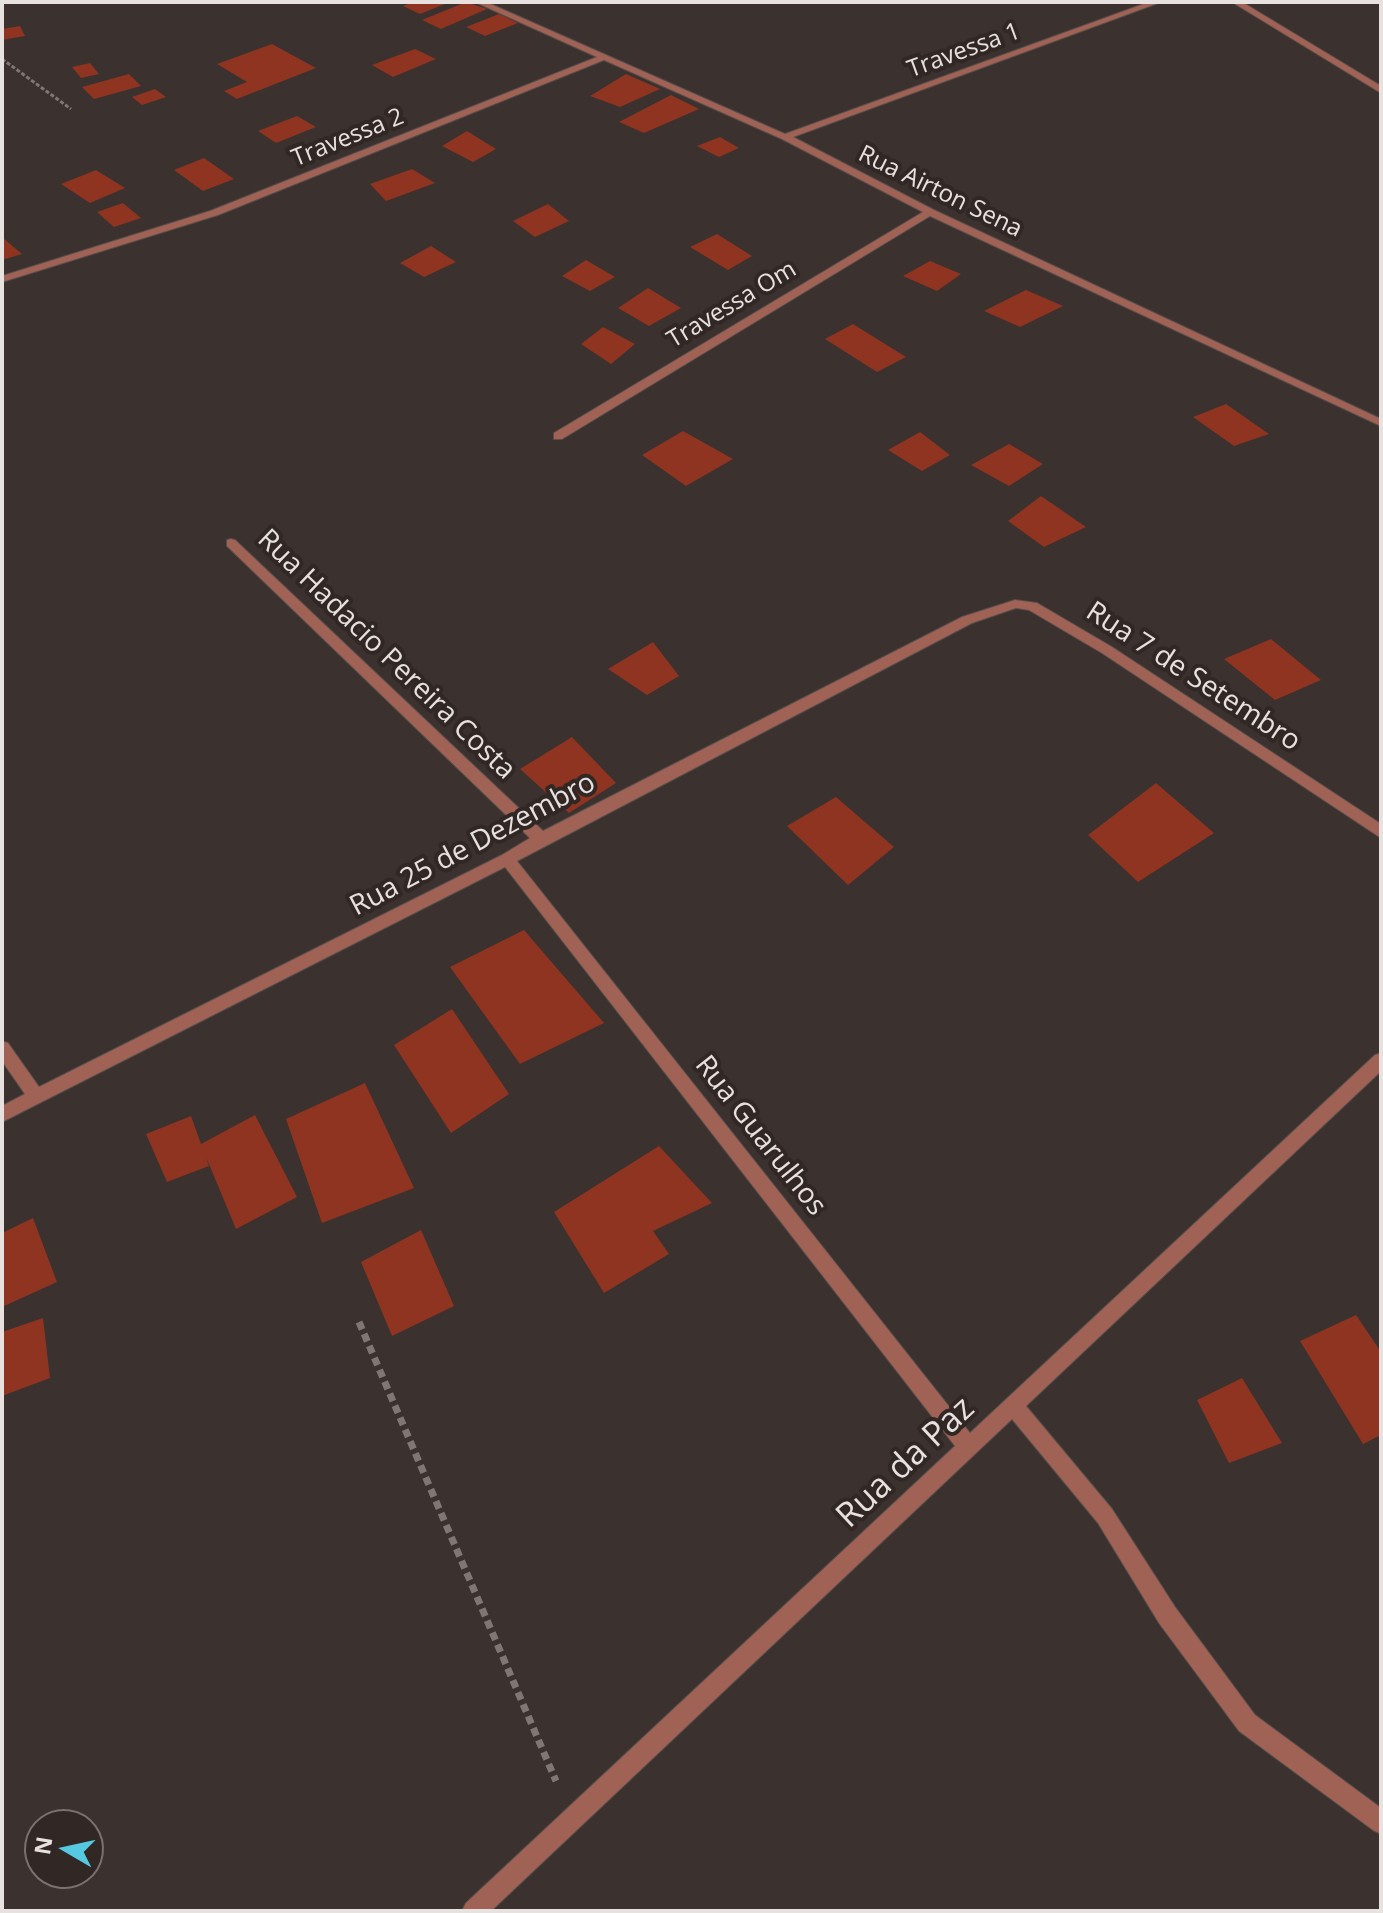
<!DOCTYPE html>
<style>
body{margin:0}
#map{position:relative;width:1383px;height:1913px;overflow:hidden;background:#3b312f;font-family:"Open Sans",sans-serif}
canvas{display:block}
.frame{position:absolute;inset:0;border:4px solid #e7e1e0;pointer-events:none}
.north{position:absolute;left:24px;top:1809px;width:80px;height:80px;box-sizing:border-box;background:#312725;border:2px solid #7a7170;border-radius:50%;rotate:279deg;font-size:22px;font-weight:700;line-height:32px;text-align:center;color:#e7e1e0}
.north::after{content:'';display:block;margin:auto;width:28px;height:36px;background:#56c9e1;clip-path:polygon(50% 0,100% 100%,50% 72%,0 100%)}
</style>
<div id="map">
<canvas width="1383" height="1913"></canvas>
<div class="frame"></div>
<div class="north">N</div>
</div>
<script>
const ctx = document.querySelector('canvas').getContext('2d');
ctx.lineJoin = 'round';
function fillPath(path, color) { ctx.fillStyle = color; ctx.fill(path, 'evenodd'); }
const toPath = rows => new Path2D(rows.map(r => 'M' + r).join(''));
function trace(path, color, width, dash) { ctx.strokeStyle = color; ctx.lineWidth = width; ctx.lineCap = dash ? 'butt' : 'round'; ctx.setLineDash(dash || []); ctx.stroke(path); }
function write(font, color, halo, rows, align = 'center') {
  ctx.font = font + ' "Open Sans",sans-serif'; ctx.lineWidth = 8; ctx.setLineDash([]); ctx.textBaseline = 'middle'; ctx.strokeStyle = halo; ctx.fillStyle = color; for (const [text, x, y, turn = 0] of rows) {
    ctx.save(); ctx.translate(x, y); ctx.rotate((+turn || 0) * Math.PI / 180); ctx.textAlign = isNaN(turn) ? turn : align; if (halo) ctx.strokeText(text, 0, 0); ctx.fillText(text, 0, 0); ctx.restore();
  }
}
fillPath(toPath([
 [413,2,450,2,420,14,403,6],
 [466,2,487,9,441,29,422,20],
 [499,14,518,23,485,36,466,27],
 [20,26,25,36,2,40,2,29],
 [272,44,316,68,237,99,224,91,247,82,217,64],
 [415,49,436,59,393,77,372,65],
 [90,63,99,74,81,78,72,67],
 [129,74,141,86,94,99,82,87],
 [626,74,660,89,620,107,590,96],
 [155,89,166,97,142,105,132,97],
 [671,95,699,109,644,133,619,122],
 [297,116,316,127,276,143,258,131],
 [467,131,496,149,473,162,442,146],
 [720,137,739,148,719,157,697,146],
 [204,158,234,179,203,191,174,170],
 [412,169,435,183,386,201,370,184],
 [96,170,125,188,90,203,61,184],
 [123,203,141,218,114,227,97,212],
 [548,204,569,221,535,237,513,221],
 [717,234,752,256,728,270,690,247],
 [2,237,22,254,2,260],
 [431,246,456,262,424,277,400,263],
 [586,260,615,277,590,291,562,276],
 [930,261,961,274,937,291,903,276],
 [648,288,681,308,649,326,618,308],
 [1026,290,1063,306,1020,327,984,311],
 [853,324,906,357,877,372,825,339],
 [603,327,635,344,611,364,581,344],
 [1226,404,1269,434,1234,446,1193,417],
 [683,431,733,459,686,486,642,455],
 [920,432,950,455,922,471,888,450],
 [1009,444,1043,464,1009,486,971,465],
 [1041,496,1086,527,1044,547,1008,521],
 [1271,639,1321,680,1275,700,1224,659],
 [653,642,679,676,647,695,608,669],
 [572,737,616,783,569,813,520,769],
 [1156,783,1214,833,1138,882,1088,835],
 [836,797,894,847,848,885,787,826],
 [524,930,604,1023,520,1064,450,967],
 [452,1009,509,1094,451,1133,394,1045],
 [365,1083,414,1188,322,1223,286,1119],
 [255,1115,297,1197,236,1229,206,1157,209,1166,167,1182,146,1134,191,1116,201,1144],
 [659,1146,712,1203,653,1231,669,1254,604,1293,554,1212],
 [33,1218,57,1282,2,1307,2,1233],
 [421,1230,454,1306,392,1336,361,1262],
 [1356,1315,1381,1352,1381,1435,1363,1444,1300,1341],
 [43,1318,50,1378,2,1396,2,1332],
 [1242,1378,1282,1443,1229,1463,1197,1400]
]), '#8e3421');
const minor = toPath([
 [475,2,486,2,785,134,1149,2,1161,2,793,137,934,210,1381,419,1381,426,930,216,562,439,554,439,554,433,923,212,782,139,604,60,218,215,2,282,2,276,210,211,597,57,475,2],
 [1232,2,1242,2,1381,86,1381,93,1232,2],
 [231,539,235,540,543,831,962,617,1015,600,1037,603,1112,647,1381,824,1381,838,1102,653,1029,610,1016,608,972,623,517,861,970,1433,1375,1055,1381,1053,1381,1071,1026,1406,1112,1509,1175,1607,1255,1715,1381,1808,1381,1834,1373,1830,1239,1731,1159,1623,1098,1523,1012,1419,491,1911,462,1911,466,1903,955,1446,505,867,2,1122,2,1106,25,1094,2,1061,2,1041,8,1043,39,1087,502,855,530,838,227,546,227,540,231,539]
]);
trace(minor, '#574d4b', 2);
trace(toPath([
 [2,59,71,109]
]), '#7f7775', 3, [4, 2]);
trace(toPath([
 [359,1322,556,1781]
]), '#7f7775', 7, [8, 5]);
fillPath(minor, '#9f6254');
write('24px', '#e7e1e0', '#312725', [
 ["Travessa 1",964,51,-20],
 ["Travessa 2",348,138,-22],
 ["Rua Airton Sena",940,192,26],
 ["Travessa Om",732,305,-31]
]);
write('28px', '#e7e1e0', '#312725', [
 ["Rua Hadacio Pereira Costa",386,655,44],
 ["Rua 7 de Setembro",1193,677,33],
 ["Rua 25 de Dezembro",473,845,-28],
 ["Rua Guarulhos",760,1136,52]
]);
write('34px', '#e7e1e0', '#312725', [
 ["Rua da Paz",906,1463,-43]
]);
</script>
